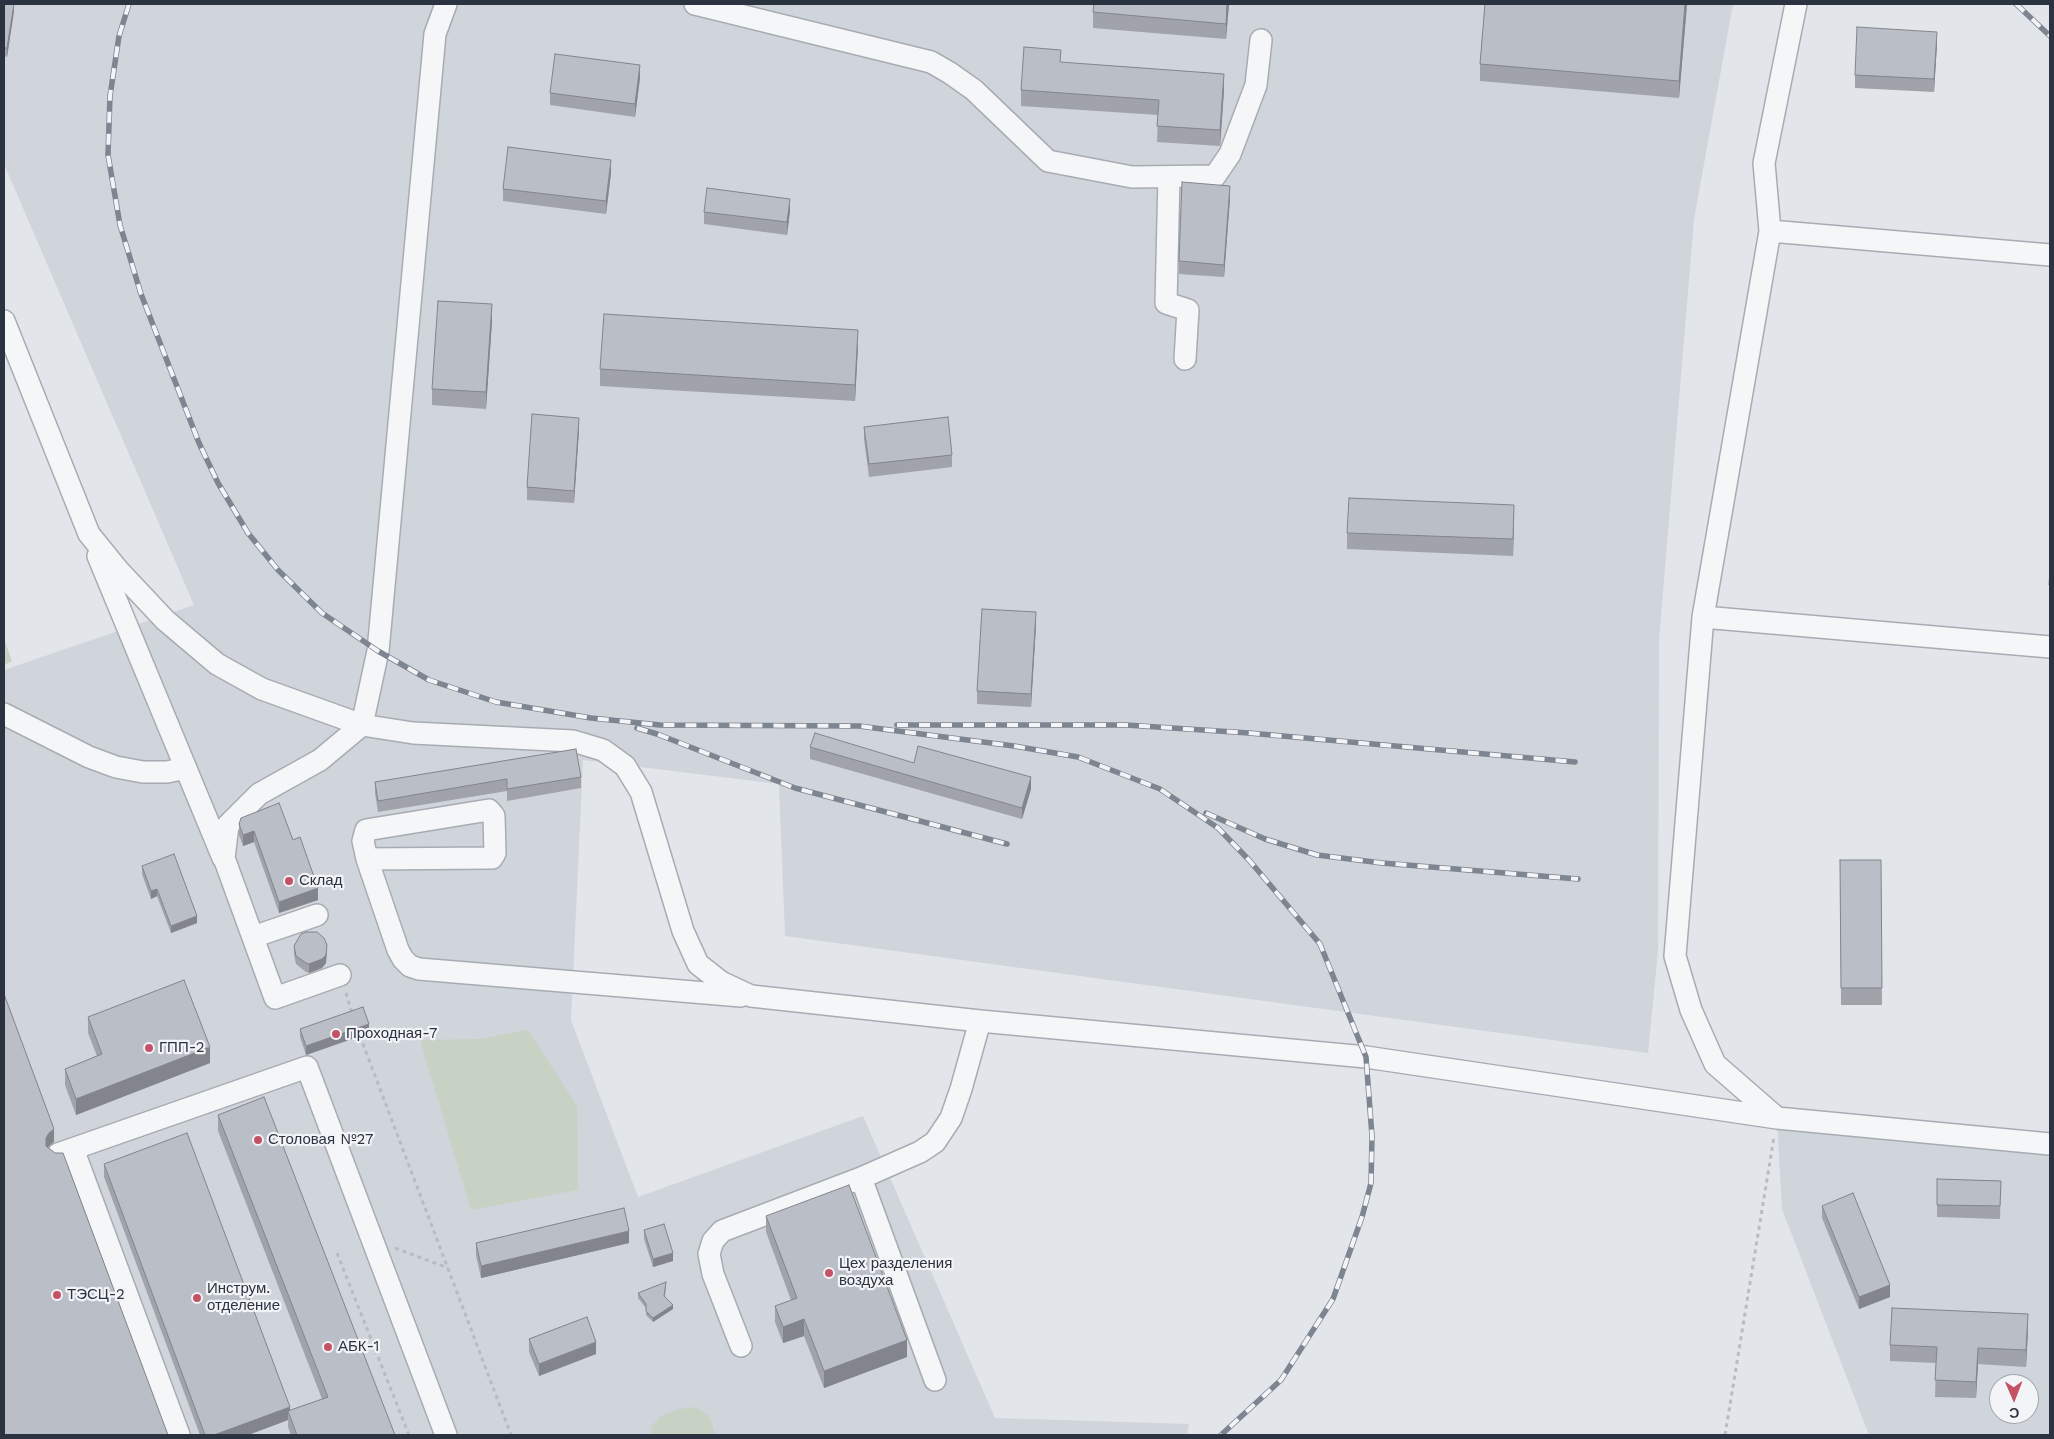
<!DOCTYPE html>
<meta charset="utf-8">
<style>
body{margin:0}
#map{position:relative;width:2054px;height:1439px;overflow:hidden;background:#e2e5e9;font-family:"Work Sans",sans-serif}
canvas{display:block}
.frame{position:absolute;inset:0;border:5px solid #2b3340;pointer-events:none}
.north{position:absolute;left:1989px;top:1374px;width:50px;height:50px;box-sizing:border-box;background:#f2f4f7;border:1px solid #a2a7ae;border-radius:50%;rotate:179deg;font-size:14px;font-weight:700;line-height:20px;text-align:center;color:#2b3340}
.north::after{content:'';display:block;margin:auto;width:18px;height:22px;background:#c35264;clip-path:polygon(50% 0,100% 100%,50% 72%,0 100%)}
</style>
<div id="map">
<canvas width="2054" height="1439"></canvas>
<div class="frame"></div>
<div class="north">С</div>
</div>
<script>
const ctx = document.querySelector('canvas').getContext('2d');
ctx.lineJoin = 'round';
function fillPath(path, color) { ctx.fillStyle = color; ctx.fill(path, 'evenodd'); }
const toPath = rows => new Path2D(rows.map(r => 'M' + r).join(''));
function trace(path, color, width, dash) { ctx.strokeStyle = color; ctx.lineWidth = width; ctx.lineCap = dash ? 'butt' : 'round'; ctx.setLineDash(dash || []); ctx.stroke(path); }
function write(font, color, halo, rows, align = 'center') {
  ctx.font = font + ' "Work Sans",sans-serif'; ctx.lineWidth = 4.5; ctx.setLineDash([]); ctx.textBaseline = 'middle'; ctx.strokeStyle = halo; ctx.fillStyle = color; for (const [text, x, y, turn = 0] of rows) {
    ctx.save(); ctx.translate(x, y); ctx.rotate((+turn || 0) * Math.PI / 180); ctx.textAlign = isNaN(turn) ? turn : align; if (halo) ctx.strokeText(text, 0, 0); ctx.fillText(text, 0, 0); ctx.restore();
  }
}
fillPath(toPath([
 [4,4,1733,4,1694,219,1659,639,1658,951,1648,1053,785,936,779,784,583,760,571,1020,638,1197,863,1116,995,1418,1189,1424,1187,1435,4,1435,4,670,194,605,4,164],
 [1777,1118,2050,1143,2050,1435,1869,1435,1782,1209],
 [1999,1384,2029,1384,2029,1414,1999,1414]
]), '#d0d4db');
fillPath(toPath([
 [4,639,12,661,4,665],
 [528,1030,577,1106,578,1190,471,1210,420,1040,479,1039],
 [696,1407,710,1417,715,1435,652,1435,651,1427,661,1416,679,1409]
]), '#c8d2c4');
const minor = toPath([
 [695,4,931,62,950,73,974,90,1048,161,1132,177,1215,176,1230,154,1256,85,1261,40],
 [1169,177,1166,303,1188,310,1185,359],
 [1770,231,1764,163,1796,4],
 [4,321,89,534,119,571,165,620,217,664,262,689,362,725,413,733,573,741,603,750,625,766,641,792,683,931,698,964,721,982,751,996,980,1021,1366,1057,1777,1118,2050,1144],
 [98,556,223,858],
 [1703,617,2050,647],
 [4,714,89,757,116,767,143,772,167,772,186,768],
 [367,859,492,858,495,853,494,816,489,810,366,830,363,841,367,859,398,950,403,959,410,966,419,969,741,996],
 [253,937,317,915],
 [340,975,275,998,224,858,228,825,259,794,320,760,362,725,378,651,435,34,446,4],
 [1777,1118,1715,1064,1691,1010,1675,956,1703,617,1770,231,2050,255],
 [73,1149,179,1435],
 [58,1154,307,1067,446,1435],
 [861,1178,920,1152,935,1142,951,1118,961,1089,980,1021],
 [741,1346,713,1274,709,1254,713,1241,722,1231,861,1178,935,1380]
]);
trace(minor, '#a7acb3', 24);
trace(toPath([
 [346,993,352,1013],
 [360,1036,511,1435],
 [395,1248,448,1268],
 [337,1253,409,1435],
 [1725,1435,1774,1137]
]), '#b8bcc1', 3, [4, 4]);
trace(minor, '#f4f6f8', 21);
const rail = toPath([
 [129,4,119,36,110,96,108,155,120,225,141,294,199,443,218,483,248,533,278,570,322,613,378,651,429,680,496,702,591,718,660,725,859,726,1014,746,1078,757,1160,789,1218,828,1249,860,1320,944,1366,1057,1372,1136,1371,1183,1362,1217,1333,1299,1281,1380,1221,1435],
 [2016,4,2050,36],
 [897,725,1126,725,1249,733,1575,762],
 [637,728,657,734,795,788,1007,844],
 [1206,813,1265,839,1317,855,1382,863,1578,879]
]);
trace(rail, '#7d8591', 5.5);
trace(rail, '#f2f4f7', 4, [11]);
fillPath(toPath([
 [4,4,14,11,7,57,4,56],
 [1229,4,1226,39,1093,28,1093,12],
 [1485,4,1687,4,1679,98,1480,81,1480,64],
 [1937,44,1934,92,1855,88,1855,75],
 [1061,63,1224,90,1220,146,1157,142,1158,115,1021,106,1021,90],
 [640,78,635,117,550,105,550,93],
 [611,173,606,214,503,201,503,189],
 [1230,198,1224,277,1179,274,1179,261],
 [790,211,787,235,704,224,704,212],
 [492,321,486,409,432,405,432,389],
 [858,346,855,401,600,386,600,369],
 [864,427,952,455,952,467,869,477,864,439],
 [579,430,574,503,527,500,527,487],
 [1514,521,1513,556,1347,549,1347,533],
 [2050,568,2050,602,2049,602,2049,585],
 [1036,625,1031,707,977,704,977,691],
 [810,747,1031,789,1022,819,810,759],
 [581,777,581,788,507,801,507,791,378,812,375,793,375,782],
 [241,818,318,900,279,913,254,842,243,846,239,835,239,824],
 [1840,860,1881,860,1882,1005,1841,1005],
 [142,866,197,923,171,933,157,896,151,899,142,874],
 [294,946,327,953,326,963,322,968,309,973,306,972,296,964,294,955],
 [88,1017,210,1063,76,1115,65,1085,65,1069,97,1056,88,1033],
 [300,1029,369,1033,306,1055,300,1037],
 [218,1115,395,1435,291,1435,288,1427,288,1420,248,1435,200,1435,104,1177,104,1164,290,1410,322,1399,218,1131],
 [1937,1179,2001,1181,2000,1219,1937,1217],
 [1822,1206,1890,1297,1859,1309,1822,1218],
 [766,1216,907,1357,824,1388,804,1336,783,1343,775,1322,775,1306,791,1300,766,1232],
 [644,1230,673,1261,653,1267,644,1239],
 [476,1243,629,1243,481,1278,476,1255],
 [666,1286,665,1297,673,1309,653,1322,646,1315,646,1308,638,1298,638,1293],
 [2028,1330,2026,1367,1978,1364,1976,1398,1935,1397,1936,1363,1890,1361,1890,1345],
 [529,1339,596,1354,539,1376,529,1352]
]), '#a0a3aa');
fillPath(toPath([
 [14,4,14,11,7,57,7,48],
 [1227,4,1229,4,1226,39,1226,24],
 [1685,4,1687,4,1679,98,1679,81],
 [1937,32,1937,44,1934,92,1934,79],
 [640,65,640,78,635,117,635,104],
 [1224,74,1224,90,1220,146,1220,130],
 [611,160,611,173,606,214,606,201],
 [1230,186,1230,198,1224,277,1224,265],
 [790,199,790,211,787,235,787,222],
 [492,304,492,321,486,409,486,392],
 [858,330,858,346,855,401,855,385],
 [579,418,579,430,574,503,574,491],
 [1514,505,1514,521,1513,556,1513,539],
 [1036,612,1036,625,1031,707,1031,694],
 [1031,777,1031,789,1022,819,1022,808],
 [254,831,254,842,243,846,243,835],
 [318,888,318,900,279,913,279,902],
 [157,889,157,896,151,899,151,891],
 [197,916,197,923,171,933,171,926],
 [327,945,326,963,322,968,309,973,309,964],
 [369,1024,369,1033,306,1055,306,1046],
 [210,1047,210,1063,76,1115,76,1099],
 [54,1129,54,1142,49,1146,46,1151,46,1138,49,1133],
 [629,1231,629,1243,481,1278,481,1266],
 [673,1253,673,1261,653,1267,653,1259],
 [1890,1285,1890,1297,1859,1309,1859,1297],
 [673,1305,673,1309,653,1322,653,1318],
 [2028,1314,2028,1330,2026,1367,2026,1350],
 [804,1319,804,1336,783,1343,783,1327],
 [907,1340,907,1357,824,1388,824,1371],
 [596,1342,596,1354,539,1376,539,1364],
 [1978,1348,1978,1364,1976,1398,1976,1382],
 [290,1407,290,1415,288,1411,288,1420,248,1435,214,1435]
]), '#82858b');
const building = toPath([
 [4,4,14,4,7,48,4,48,4,4],
 [1094,4,1227,4,1226,24,1093,12,1094,4],
 [1485,4,1685,4,1679,81,1480,64,1485,4],
 [1857,27,1937,32,1934,79,1855,75,1857,27],
 [1024,47,1061,50,1060,62,1224,74,1220,130,1157,126,1159,100,1021,90,1024,47],
 [555,54,640,65,635,104,550,93,555,54],
 [508,147,611,160,606,201,503,189,508,147],
 [1182,182,1230,186,1224,265,1179,261,1182,182],
 [707,188,790,199,787,222,704,212,707,188],
 [438,301,492,304,486,392,432,389,438,301],
 [604,314,858,330,855,385,600,369,604,314],
 [532,414,579,418,574,491,527,487,532,414],
 [948,417,952,455,869,464,864,427,948,417],
 [1349,498,1514,505,1513,539,1347,533,1349,498],
 [2050,568,2050,585,2049,585,2050,568],
 [982,609,1036,612,1031,694,977,691,982,609],
 [815,733,914,763,918,746,1031,777,1022,808,810,747,815,733],
 [576,749,581,777,507,789,507,779,378,801,375,782,576,749],
 [279,803,293,840,300,837,318,888,279,902,254,831,243,835,239,824,241,818,279,803],
 [174,854,197,916,171,926,157,889,151,891,142,866,174,854],
 [1840,860,1881,860,1882,988,1841,988,1840,860],
 [306,932,317,932,324,938,327,945,326,955,322,959,309,964,306,963,296,956,294,946,301,934,306,932],
 [184,980,210,1047,76,1099,65,1069,102,1054,88,1017,184,980],
 [4,994,54,1129,49,1133,46,1138,46,1146,55,1153,63,1153,168,1435,4,1435,4,994],
 [363,1007,369,1024,306,1046,300,1029,363,1007],
 [264,1097,395,1435,297,1435,288,1411,328,1397,218,1115,264,1097],
 [187,1133,290,1407,214,1435,205,1435,104,1164,187,1133],
 [1937,1179,2001,1181,2000,1206,1937,1205,1937,1179],
 [849,1185,907,1340,824,1371,804,1319,783,1327,775,1306,797,1298,766,1216,849,1185],
 [1853,1193,1890,1285,1859,1297,1822,1206,1853,1193],
 [624,1208,629,1231,481,1266,476,1243,624,1208],
 [664,1224,673,1253,653,1259,644,1230,664,1224],
 [666,1282,664,1296,673,1305,653,1318,646,1311,646,1304,638,1293,666,1282],
 [1892,1308,2028,1314,2026,1350,1978,1348,1976,1382,1935,1380,1937,1347,1890,1345,1892,1308],
 [587,1317,596,1342,539,1364,529,1339,587,1317]
]);
fillPath(building, '#babec6');
trace(building, '#82858b', 1);
for (const [x, y, r, color] of [
 [289,881,5,"#c35264"],
 [336,1034,5,"#c35264"],
 [149,1048,5,"#c35264"],
 [258,1140,5,"#c35264"],
 [829,1273,5,"#c35264"],
 [57,1295,5,"#c35264"],
 [197,1298,5,"#c35264"],
 [328,1347,5,"#c35264"]
]) { const dot = new Path2D(); dot.arc(x, y, r, 0, 2 * Math.PI); ctx.fillStyle = color; ctx.fill(dot); trace(dot, '#f2f4f7', 2); }
write('15px', '#2b3340', '#f2f4f7', [
 ["Склад",299,881],
 ["Проходная-7",346,1034],
 ["ГПП-2",159,1048],
 ["Столовая №27",268,1140],
 ["Цех разделения",839,1264],
 ["воздуха",839,1281],
 ["Инструм.",207,1289],
 ["отделение",207,1306],
 ["ТЭСЦ-2",67,1295],
 ["АБК-1",338,1347]
], 'left');
</script>
